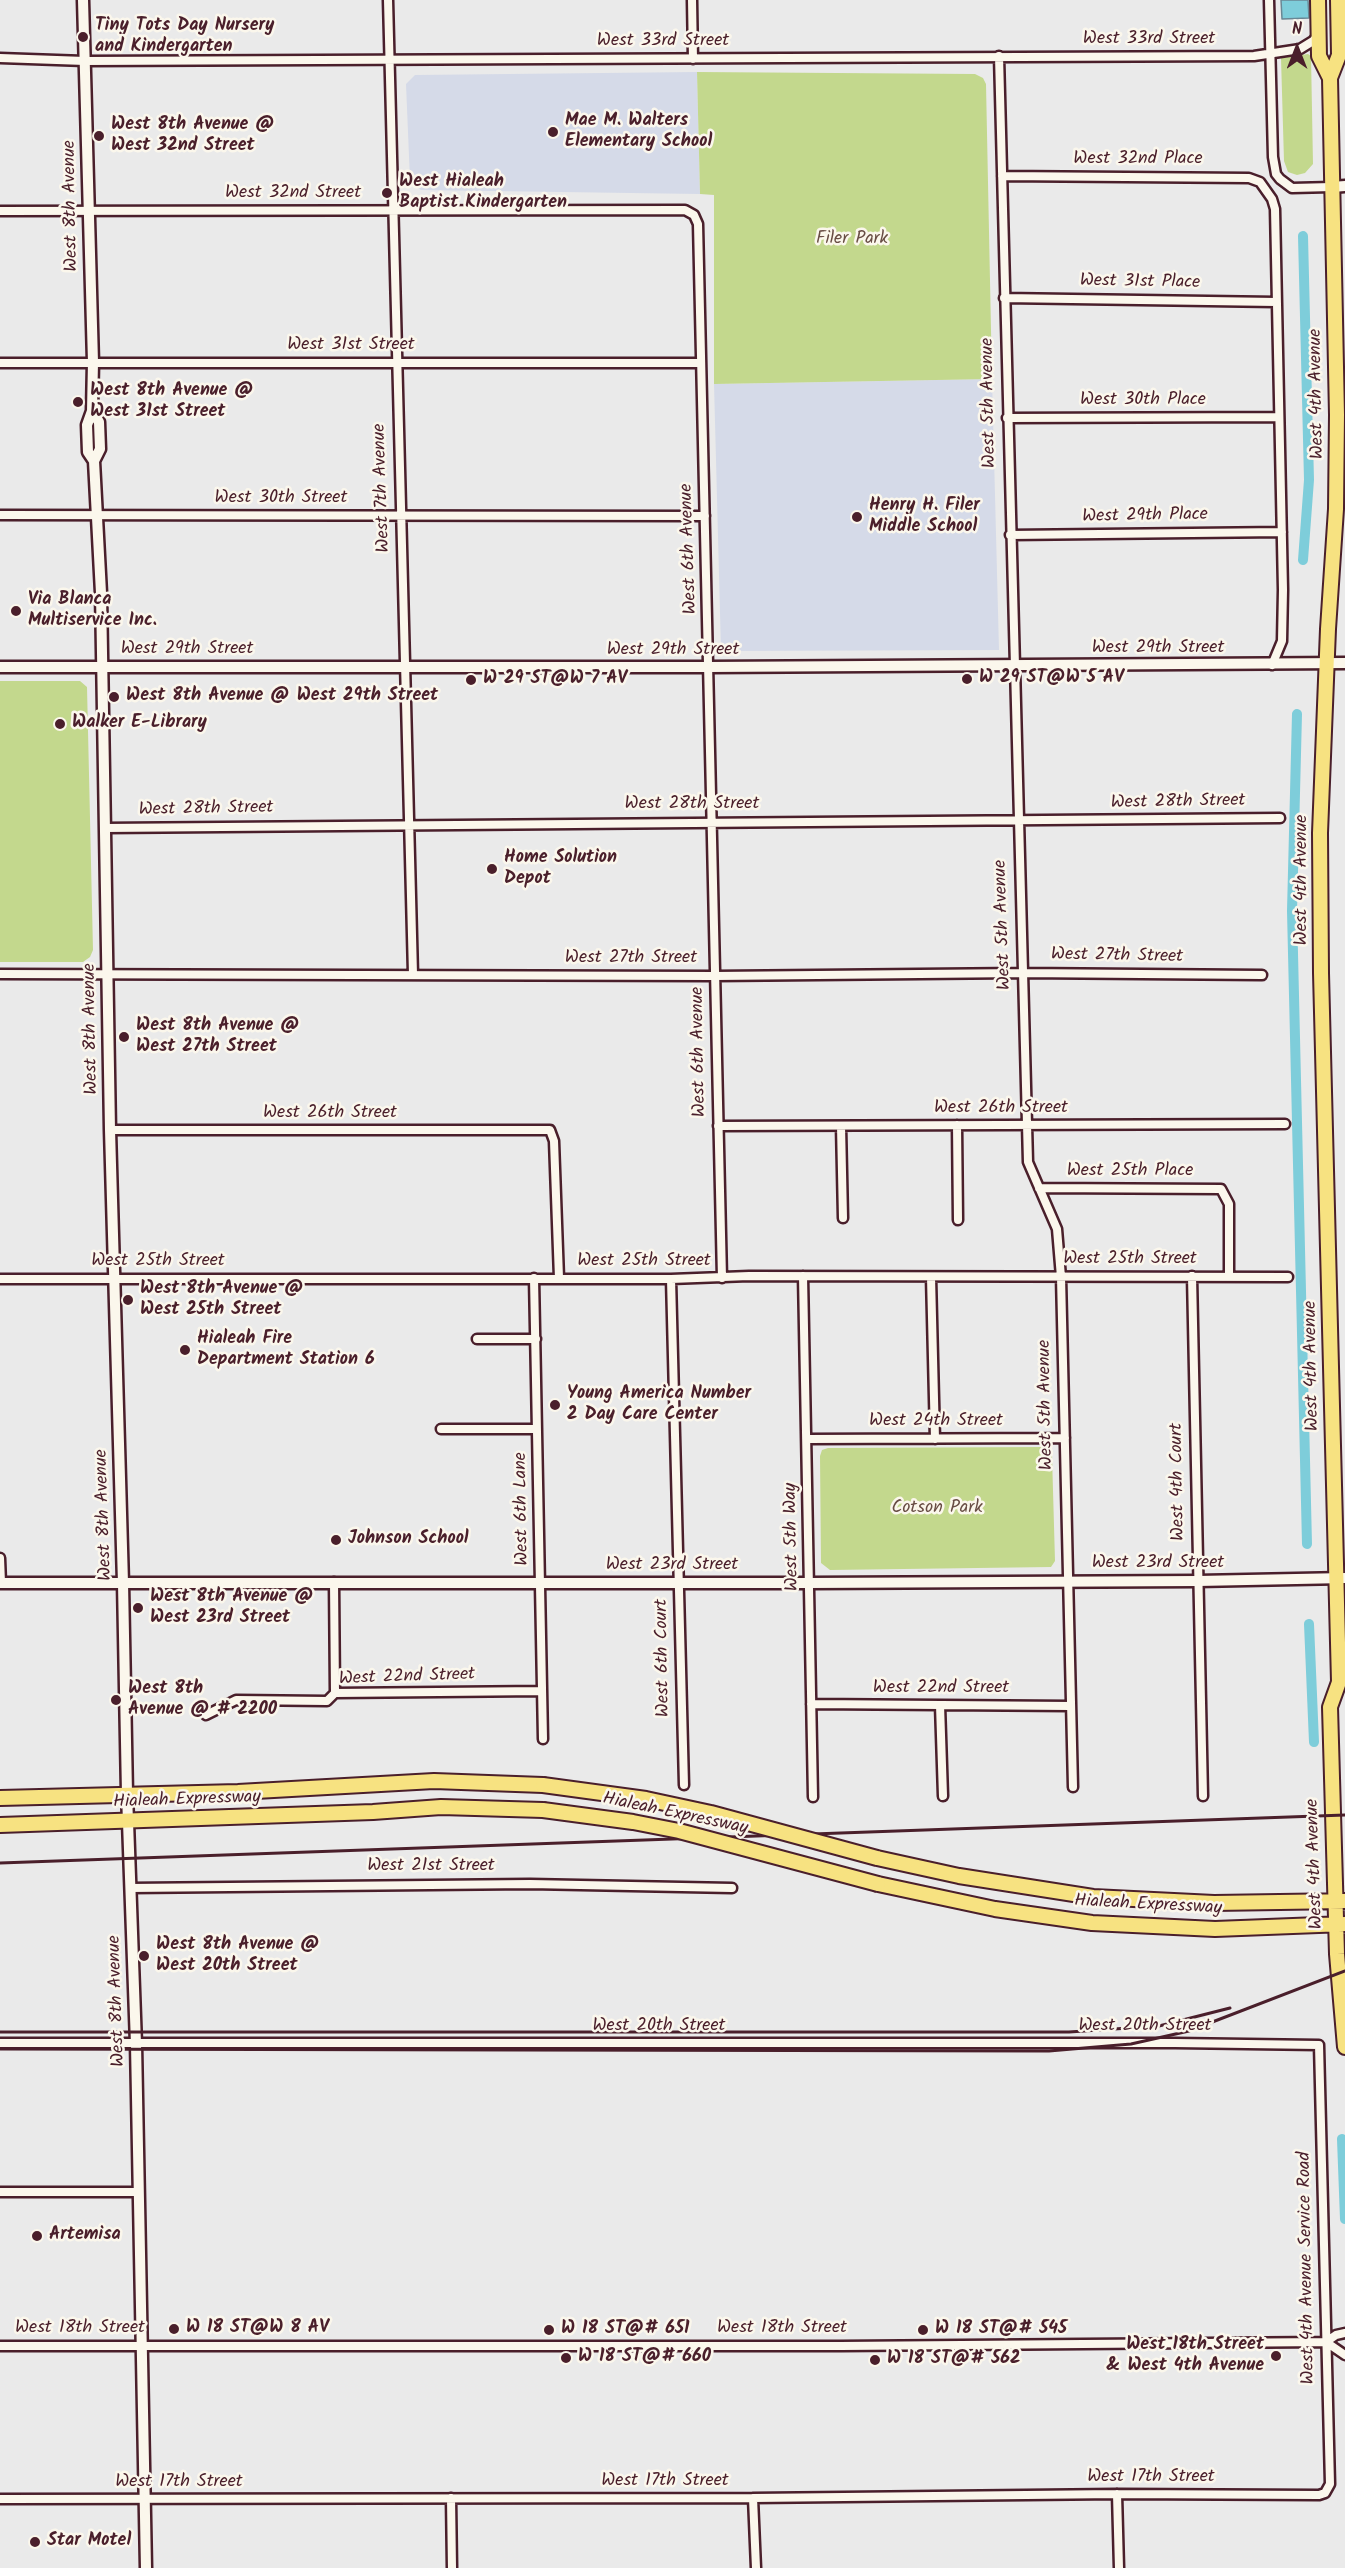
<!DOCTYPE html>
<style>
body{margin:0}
#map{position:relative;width:1345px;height:2568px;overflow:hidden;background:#eaeaea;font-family:Kalam,sans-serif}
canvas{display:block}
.north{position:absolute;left:1267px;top:18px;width:60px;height:60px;-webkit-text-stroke:4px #fbf7ec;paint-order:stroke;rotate:0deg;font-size:16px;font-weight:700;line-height:24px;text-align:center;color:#4a1f2b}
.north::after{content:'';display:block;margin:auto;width:21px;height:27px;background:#4a1f2b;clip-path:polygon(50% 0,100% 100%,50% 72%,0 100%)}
</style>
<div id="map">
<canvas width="1345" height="2568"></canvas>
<div class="north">N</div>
</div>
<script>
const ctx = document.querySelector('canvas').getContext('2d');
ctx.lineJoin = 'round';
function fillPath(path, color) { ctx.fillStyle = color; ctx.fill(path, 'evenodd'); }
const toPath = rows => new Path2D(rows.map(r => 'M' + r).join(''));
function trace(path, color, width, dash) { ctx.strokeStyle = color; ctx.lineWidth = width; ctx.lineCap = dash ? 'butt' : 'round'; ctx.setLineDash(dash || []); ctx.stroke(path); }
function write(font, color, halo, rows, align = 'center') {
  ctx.font = font + ' Kalam,sans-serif'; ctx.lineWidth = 5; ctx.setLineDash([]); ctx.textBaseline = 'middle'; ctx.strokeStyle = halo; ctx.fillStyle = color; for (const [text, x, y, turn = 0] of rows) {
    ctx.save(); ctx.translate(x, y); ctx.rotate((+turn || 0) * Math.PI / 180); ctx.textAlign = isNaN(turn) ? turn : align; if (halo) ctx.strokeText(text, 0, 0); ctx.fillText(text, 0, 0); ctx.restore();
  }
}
fillPath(toPath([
 [697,72,700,194,421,190,414,186,410,180,406,84,415,75],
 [992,379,999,650,721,651,714,384]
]), '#d5dae8');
fillPath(toPath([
 [1308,54,1311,56,1313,164,1305,173,1297,175,1288,172,1284,161,1281,58],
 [697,72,975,74,983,78,986,84,992,379,714,384,714,195,700,194],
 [0,681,80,681,87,687,93,950,90,957,83,962,0,962],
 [1044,1447,1052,1455,1055,1561,1051,1567,830,1570,821,1563,820,1456,822,1450,828,1448]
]), '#c3d88d');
const water = toPath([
 [1281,0,1308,0,1309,18,1282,19,1281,0]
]);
fillPath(water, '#7ecdda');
trace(water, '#698794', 1.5);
trace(toPath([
 [1303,236,1309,480,1303,560],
 [1297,714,1292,911,1307,1544],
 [1309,1624,1314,1742],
 [1342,2139,1345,2219]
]), '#7ecdda', 10);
const minor = toPath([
 [388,0,413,974],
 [692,0,693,59],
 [1269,0,1273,157,1276,174,1280,179,1292,188,1332,187],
 [999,56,1028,1162,1057,1229,1061,1277,1073,1787],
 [0,58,85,61,1254,56,1300,49,1313,41,1319,34],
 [1002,176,1249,178,1260,182,1272,199,1275,209,1283,590,1282,641,1272,665],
 [0,211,685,210,694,215,698,224,722,1278],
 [1004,298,1276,302],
 [0,363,701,363],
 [1007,418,1279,417],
 [0,515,705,516],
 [1010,535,1282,532],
 [105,828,1280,818],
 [0,974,715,976,1022,973,1262,975],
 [957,1125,958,1220],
 [718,1126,1285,1124],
 [841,1126,843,1218],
 [110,1130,550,1130,554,1141,559,1278],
 [1039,1188,1221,1189,1229,1204,1229,1277],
 [803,1276,813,1797],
 [1192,1276,1203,1796],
 [931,1277,935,1439],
 [534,1278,543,1739],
 [0,1279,671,1279,749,1276,1288,1277],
 [671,1279,684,1785],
 [477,1339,536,1339],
 [441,1429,537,1429],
 [808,1439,1065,1438],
 [0,1558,1,1583],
 [334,1582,335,1693],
 [811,1704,1071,1706],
 [940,1705,943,1796],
 [206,1715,236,1700,327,1701,335,1693,542,1691],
 [130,1888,530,1884,732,1888],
 [0,2043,1175,2043,1319,2045,1330,2484,1325,2493,1319,2495,1117,2494,753,2498,0,2499],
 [0,2192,139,2192],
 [1326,2342,1336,2335,1345,2333],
 [0,2346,841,2346,1326,2342,1345,2355],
 [1117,2494,1119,2568],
 [451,2498,452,2568],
 [753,2498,756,2568]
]);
const tertiary = toPath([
 [83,0,93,362,92,411,87,425,88,452,94,461,101,593,110,1130,123,1583,127,1794,136,2044,146,2568],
 [1332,187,1345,186],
 [92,411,99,422,100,449,94,461],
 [0,667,710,667,1345,663],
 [0,1583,810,1583,1198,1581,1345,1578]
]);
const primary = toPath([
 [1318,0,1319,56,1330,78],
 [1338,0,1339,55,1330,78,1337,415,1336,509,1328,629,1320,833,1321,973,1339,1682,1330,1707,1337,1954,1345,2047],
 [0,1798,238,1792,434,1781,543,1785],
 [0,1825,373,1812,441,1807,543,1810],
 [877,1858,959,1876,1093,1897,1214,1903,1345,1901],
 [878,1884,995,1909,1092,1923,1215,1929,1345,1924]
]);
trace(minor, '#4a1f2b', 13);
trace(tertiary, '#4a1f2b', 15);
trace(primary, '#4a1f2b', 18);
trace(minor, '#fbf7ec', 8);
trace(tertiary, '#fbf7ec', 10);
trace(primary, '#f7e281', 14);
trace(toPath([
 [0,1863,1345,1815],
 [0,2032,1069,2032,1159,2026,1230,2008],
 [0,2049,1049,2051,1131,2044,1189,2031,1345,1971]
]), '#4a1f2b', 3);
const primaryBridge = toPath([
 [543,1785,646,1799,711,1813,877,1858],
 [543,1810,633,1822,679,1831,878,1884]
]);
trace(primaryBridge, '#4a1f2b', 18, []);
trace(primaryBridge, '#f7e281', 14);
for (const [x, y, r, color] of [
 [83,37,6,"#4a1f2b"],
 [553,132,6,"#4a1f2b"],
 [99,136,6,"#4a1f2b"],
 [387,193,6,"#4a1f2b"],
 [78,402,6,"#4a1f2b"],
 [857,517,6,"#4a1f2b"],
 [16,611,6,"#4a1f2b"],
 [967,679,6,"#4a1f2b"],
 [471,680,6,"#4a1f2b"],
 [114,697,6,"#4a1f2b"],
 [60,724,6,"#4a1f2b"],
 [492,869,6,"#4a1f2b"],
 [124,1037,6,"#4a1f2b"],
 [128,1300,6,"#4a1f2b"],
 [185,1350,6,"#4a1f2b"],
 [555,1405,6,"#4a1f2b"],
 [336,1540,6,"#4a1f2b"],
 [138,1608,6,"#4a1f2b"],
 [116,1700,6,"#4a1f2b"],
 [144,1956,6,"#4a1f2b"],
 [37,2236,6,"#4a1f2b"],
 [174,2329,6,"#4a1f2b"],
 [549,2330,6,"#4a1f2b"],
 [923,2330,6,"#4a1f2b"],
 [1276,2356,6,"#4a1f2b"],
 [566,2358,6,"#4a1f2b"],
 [875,2360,6,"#4a1f2b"],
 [35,2542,6,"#4a1f2b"]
]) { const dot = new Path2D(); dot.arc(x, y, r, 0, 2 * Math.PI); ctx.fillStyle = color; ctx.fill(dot); trace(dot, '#fbf7ec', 2); }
write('bold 18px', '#4a1f2b', '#fbf7ec', [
 ["Tiny Tots Day Nursery",95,27],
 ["and Kindergarten",95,48],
 ["Mae M. Walters",565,122],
 ["Elementary School",565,143],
 ["West 8th Avenue @",111,126],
 ["West 32nd Street",111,147],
 ["West Hialeah",399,183],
 ["Baptist Kindergarten",399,204],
 ["West 8th Avenue @",90,392],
 ["West 31st Street",90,413],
 ["Henry H. Filer",869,507],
 ["Middle School",869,528],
 ["Via Blanca",28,601],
 ["Multiservice Inc.",28,622],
 ["W 29 ST@W 5 AV",979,679],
 ["W 29 ST@W 7 AV",483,680],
 ["West 8th Avenue @ West 29th Street",126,697],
 ["Walker E-Library",72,724],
 ["Home Solution",504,859],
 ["Depot",504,880],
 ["West 8th Avenue @",136,1027],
 ["West 27th Street",136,1048],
 ["West 8th Avenue @",140,1290],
 ["West 25th Street",140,1311],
 ["Hialeah Fire",197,1340],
 ["Department Station 6",197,1361],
 ["Young America Number",567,1395],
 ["2 Day Care Center",567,1416],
 ["Johnson School",348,1540],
 ["West 8th Avenue @",150,1598],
 ["West 23rd Street",150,1619],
 ["West 8th",128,1690],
 ["Avenue @ # 2200",128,1711],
 ["West 8th Avenue @",156,1946],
 ["West 20th Street",156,1967],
 ["Artemisa",49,2236],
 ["W 18 ST@W 8 AV",186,2329],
 ["W 18 ST@# 651",561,2330],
 ["W 18 ST@# 545",935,2330],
 ["West 18th Street",1264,2346,"right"],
 ["& West 4th Avenue",1264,2367,"right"],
 ["W 18 ST@# 660",578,2358],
 ["W 18 ST@# 562",887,2360],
 ["Star Motel",47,2542]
], 'left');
write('18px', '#4a1f2b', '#fbf7ec', [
 ["West 33rd Street",1149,40],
 ["West 33rd Street",663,42],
 ["West 32nd Place",1138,160],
 ["West 32nd Street",293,194],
 ["West 8th Avenue",72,206,-91],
 ["West 31st Place",1140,283,1],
 ["West 31st Street",351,346],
 ["West 4th Avenue",1318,394,-91],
 ["West 30th Place",1143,401],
 ["West 5th Avenue",990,403,-91],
 ["West 7th Avenue",383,488,-92],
 ["West 30th Street",281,499],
 ["West 29th Place",1145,517,-1],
 ["West 6th Avenue",690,549,-92],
 ["West 29th Street",1158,649],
 ["West 29th Street",187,650],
 ["West 29th Street",673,651],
 ["West 28th Street",1178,803,-1],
 ["West 28th Street",692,805],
 ["West 28th Street",206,810,-1],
 ["West 4th Avenue",1303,880,-90],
 ["West 5th Avenue",1004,925,-92],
 ["West 27th Street",1117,957,1],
 ["West 27th Street",631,959],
 ["West 8th Avenue",92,1029,-91],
 ["West 6th Avenue",700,1052,-91],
 ["West 26th Street",1001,1109],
 ["West 26th Street",330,1114],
 ["West 25th Place",1130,1172],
 ["West 25th Street",1130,1260],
 ["West 25th Street",158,1262],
 ["West 25th Street",644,1262],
 ["West 4th Avenue",1313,1366,-91],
 ["West 5th Avenue",1047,1405,-91],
 ["West 24th Street",936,1422],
 ["West 4th Court",1179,1482,-91],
 ["West 6th Lane",523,1509,-91],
 ["West 8th Avenue",105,1515,-92],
 ["West 5th Way",793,1537,-91],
 ["West 23rd Street",1158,1564],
 ["West 23rd Street",672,1566],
 ["West 6th Court",664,1658,-91],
 ["West 22nd Street",407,1678,-2],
 ["West 22nd Street",941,1689],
 ["Hialeah Expressway",187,1801,-2],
 ["Hialeah Expressway",675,1815,12],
 ["West 4th Avenue",1316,1864,-92],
 ["West 21st Street",431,1867],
 ["Hialeah Expressway",1148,1906,3],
 ["West 8th Avenue",118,2001,-92],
 ["West 20th Street",659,2027],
 ["West 20th Street",1145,2027],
 ["West 4th Avenue Service Road",1308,2268,-91],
 ["West 18th Street",80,2329],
 ["West 18th Street",782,2329],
 ["West 17th Street",1151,2478],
 ["West 17th Street",665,2482],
 ["West 17th Street",179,2483]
]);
write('18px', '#684d44', '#fbf7ec', [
 ["Filer Park",852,240],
 ["Cotson Park",937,1509]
]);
</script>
